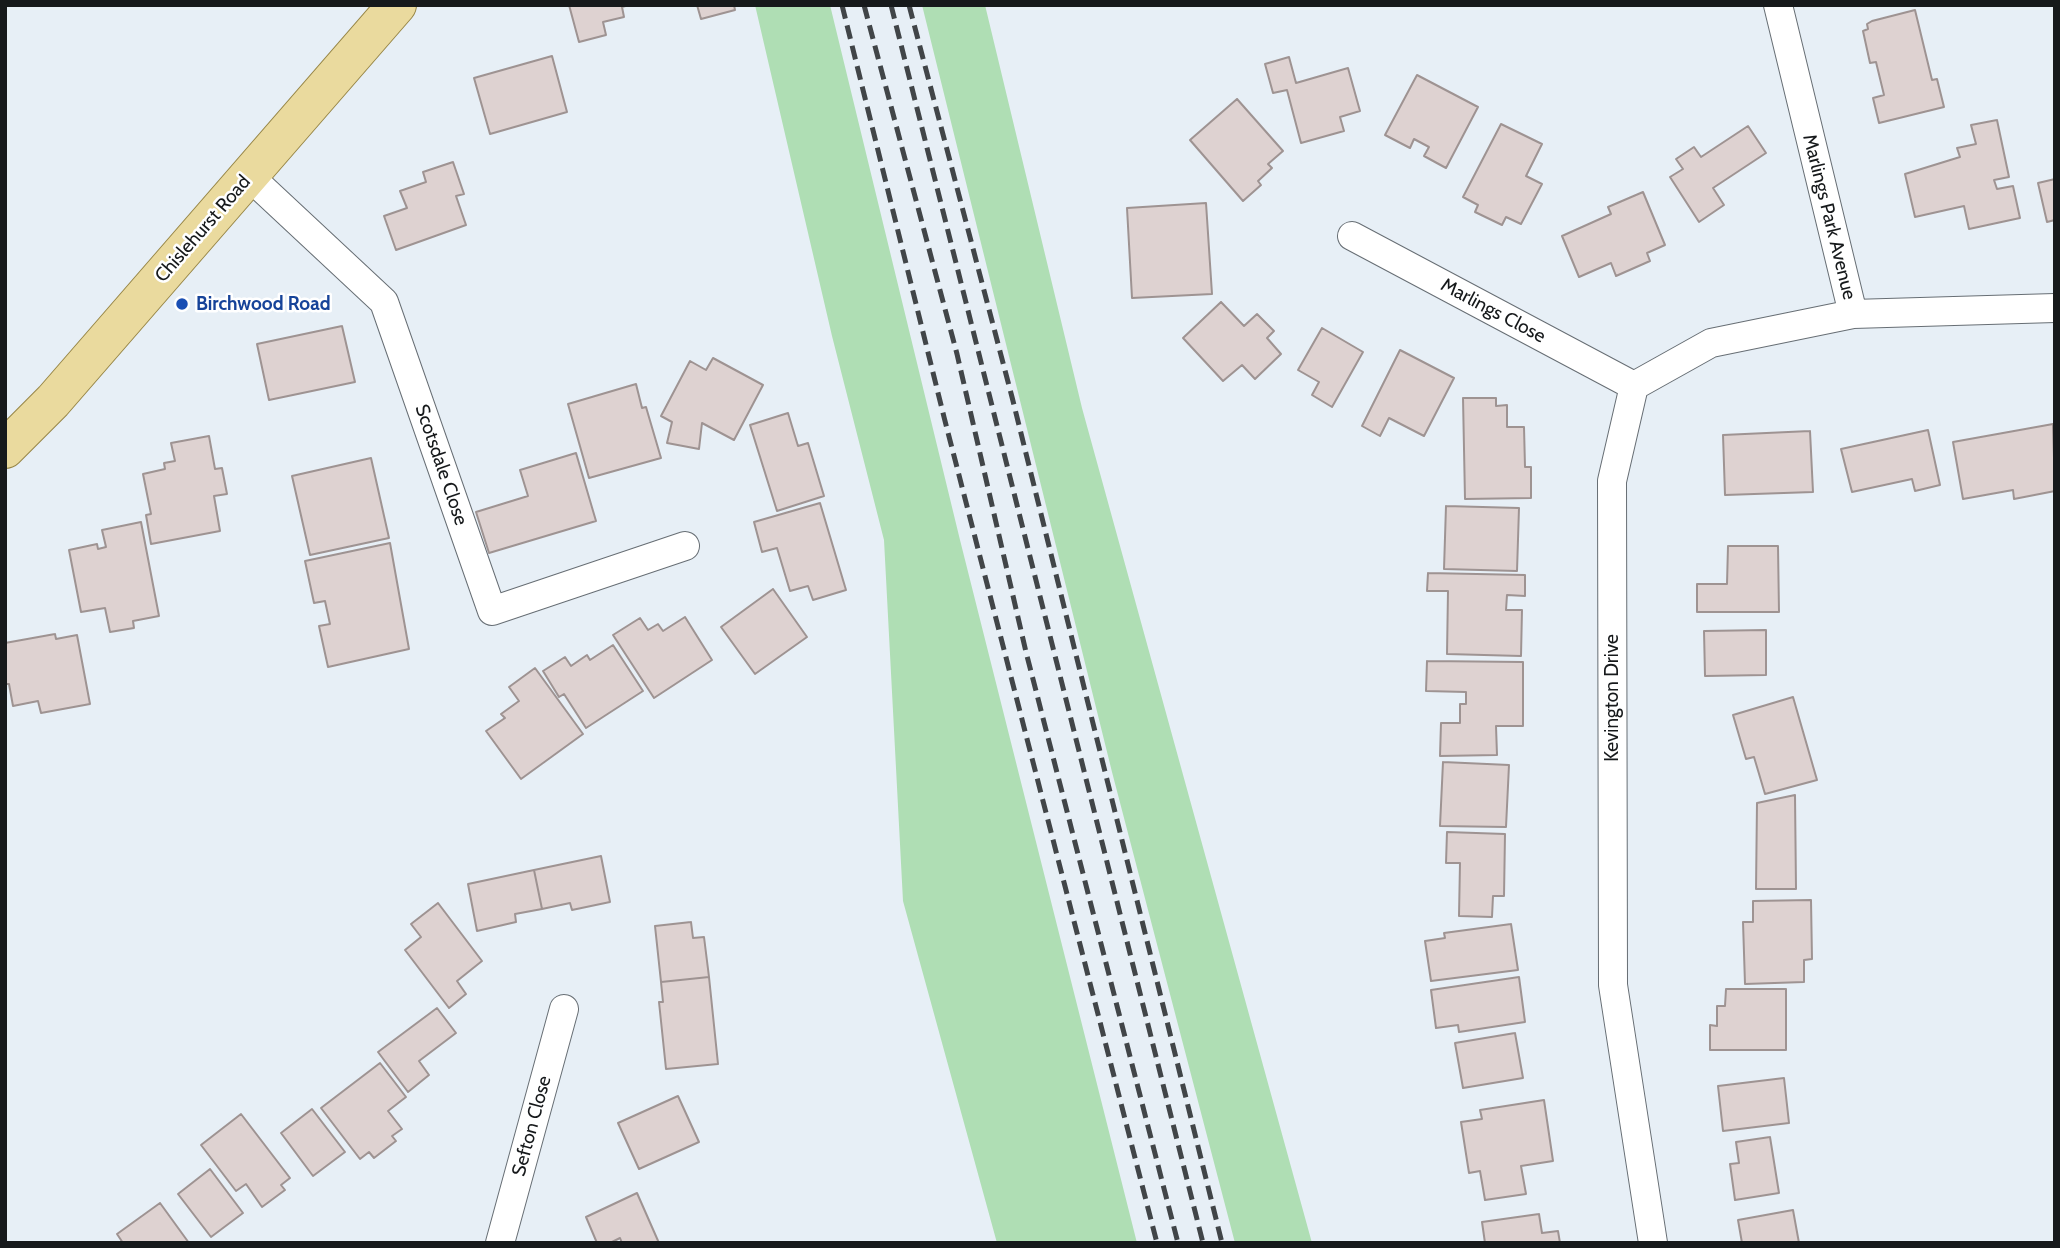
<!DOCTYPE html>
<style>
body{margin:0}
#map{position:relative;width:2060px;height:1248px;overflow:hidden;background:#e7eff6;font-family:Cabin,sans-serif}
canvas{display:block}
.frame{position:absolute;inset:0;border:7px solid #16191b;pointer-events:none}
</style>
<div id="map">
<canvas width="2060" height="1248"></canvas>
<div class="frame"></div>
</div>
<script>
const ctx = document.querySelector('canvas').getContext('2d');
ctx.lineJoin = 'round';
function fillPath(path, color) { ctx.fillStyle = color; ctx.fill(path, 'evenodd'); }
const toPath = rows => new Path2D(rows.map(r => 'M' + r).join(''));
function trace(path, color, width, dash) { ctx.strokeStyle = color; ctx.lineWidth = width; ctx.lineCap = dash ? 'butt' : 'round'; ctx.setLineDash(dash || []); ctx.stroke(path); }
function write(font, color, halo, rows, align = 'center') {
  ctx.font = font + ' Cabin,sans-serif'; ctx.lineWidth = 5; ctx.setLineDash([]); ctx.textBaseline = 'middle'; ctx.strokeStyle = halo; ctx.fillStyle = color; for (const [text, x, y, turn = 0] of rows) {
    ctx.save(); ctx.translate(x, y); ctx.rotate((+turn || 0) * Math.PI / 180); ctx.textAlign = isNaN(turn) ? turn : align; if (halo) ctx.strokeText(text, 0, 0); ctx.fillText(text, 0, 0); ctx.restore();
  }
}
fillPath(toPath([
 [755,5,830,5,960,540,1137,1243,997,1243,903,901,884,540,832,336],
 [922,5,985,5,1082,408,1312,1243,1235,1243,1112,772]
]), '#afdeb4');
const building = toPath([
 [569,5,629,5,622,7,624,17,603,22,606,35,579,42,569,5],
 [697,5,734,5,735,10,701,19,697,5],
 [1915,10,1932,80,1937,79,1944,107,1879,123,1873,98,1884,95,1876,62,1870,63,1863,31,1868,29,1867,24,1872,21,1915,10],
 [552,56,567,112,490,134,474,78,552,56],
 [1289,57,1296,83,1348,68,1360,111,1340,117,1344,131,1301,143,1287,90,1273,93,1265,64,1289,57],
 [1417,75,1478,107,1446,168,1424,156,1429,147,1414,139,1410,148,1385,135,1417,75],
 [1237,99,1283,151,1268,164,1272,168,1258,181,1261,185,1243,201,1190,140,1237,99],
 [1997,120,2009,177,1994,180,1997,189,2013,186,2020,218,1969,229,1964,206,1915,217,1905,174,1960,157,1957,148,1976,144,1971,125,1997,120],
 [1501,124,1542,144,1526,176,1542,184,1521,224,1506,217,1502,225,1475,212,1478,205,1463,197,1501,124],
 [1748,126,1766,153,1713,188,1724,205,1699,222,1670,177,1683,169,1676,159,1694,147,1701,157,1748,126],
 [453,162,464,194,456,196,466,225,396,250,384,216,407,208,400,191,426,182,423,172,453,162],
 [2055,179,2055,220,2047,222,2038,183,2055,179],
 [1643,192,1665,245,1647,253,1650,261,1616,276,1611,263,1579,277,1562,236,1611,214,1608,207,1643,192],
 [1206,203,1212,294,1132,298,1127,208,1206,203],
 [1221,302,1244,326,1257,314,1274,331,1267,338,1281,354,1255,379,1242,365,1223,381,1183,338,1221,302],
 [342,326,355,382,269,400,257,344,342,326],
 [1322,328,1363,352,1332,407,1312,395,1319,382,1298,370,1322,328],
 [1400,350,1454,378,1424,436,1389,418,1380,436,1362,426,1400,350],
 [713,358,763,385,734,440,702,423,699,449,667,443,672,422,661,416,690,361,706,370,713,358],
 [636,384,642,408,646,407,661,458,589,478,568,404,636,384],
 [1463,398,1496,398,1496,406,1507,405,1507,427,1524,427,1525,467,1531,467,1531,498,1465,499,1463,398],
 [788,413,798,446,808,443,824,496,777,511,750,425,788,413],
 [2053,424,2055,491,2014,499,2013,490,1963,499,1953,442,2053,424],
 [1928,430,1940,485,1915,491,1912,479,1852,492,1841,449,1928,430],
 [1810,431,1813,492,1725,495,1723,435,1810,431],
 [209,436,215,469,222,468,227,494,214,496,220,531,151,544,146,515,151,514,143,474,165,469,164,463,175,461,171,443,209,436],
 [576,453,596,521,489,553,476,512,528,496,520,470,576,453],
 [371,458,389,538,310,555,292,476,371,458],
 [820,503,846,590,813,600,808,586,790,591,777,548,762,552,754,522,820,503],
 [1446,506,1519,508,1517,571,1444,569,1446,506],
 [141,522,159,616,133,621,134,628,110,632,105,608,81,612,69,550,97,544,98,549,106,547,102,530,141,522],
 [390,543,409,649,328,667,319,626,330,624,325,601,314,603,305,561,390,543],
 [1728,546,1778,546,1779,612,1697,612,1697,584,1727,584,1728,546],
 [1428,573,1525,575,1525,596,1507,595,1506,610,1522,610,1521,656,1447,654,1448,591,1427,591,1428,573],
 [773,589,807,637,755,674,721,627,773,589],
 [685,617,712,660,654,698,613,635,640,618,648,630,658,624,663,631,685,617],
 [1766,630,1766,675,1705,676,1704,631,1766,630],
 [55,634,56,639,77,635,90,704,41,713,38,701,13,706,9,684,5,684,5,643,55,634],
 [613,645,643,691,586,728,564,694,559,697,543,671,565,657,571,666,587,655,590,660,613,645],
 [1427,661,1523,662,1523,726,1496,726,1497,755,1440,756,1441,723,1460,723,1460,704,1466,704,1466,692,1426,691,1427,661],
 [535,668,583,734,521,779,486,731,505,718,501,714,519,701,509,687,535,668],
 [1793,697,1817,780,1765,794,1754,757,1746,759,1733,715,1793,697],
 [1443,762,1509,765,1506,827,1440,826,1443,762],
 [1795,795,1796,889,1756,889,1757,803,1795,795],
 [1447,832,1505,834,1504,896,1493,896,1492,917,1459,916,1460,863,1446,863,1447,832],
 [601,856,610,902,572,910,570,903,542,909,534,870,601,856],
 [534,870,542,909,515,914,516,922,477,931,468,884,534,870],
 [1811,900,1812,959,1804,960,1804,982,1745,984,1743,922,1753,922,1753,901,1811,900],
 [438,903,482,961,457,981,466,994,449,1008,405,950,421,937,411,924,438,903],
 [691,922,693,938,704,937,709,977,661,982,655,926,691,922],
 [1511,924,1518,970,1431,981,1425,941,1445,938,1444,933,1511,924],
 [709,977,718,1064,666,1069,659,1002,663,1002,661,982,709,977],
 [1519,977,1525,1022,1459,1032,1458,1025,1436,1028,1431,990,1519,977],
 [1726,989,1786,989,1786,1050,1710,1050,1710,1025,1717,1026,1717,1006,1725,1006,1726,989],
 [437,1008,456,1033,419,1061,429,1075,408,1092,378,1052,437,1008],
 [1515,1033,1523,1078,1463,1088,1455,1043,1515,1033],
 [380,1063,406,1097,388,1111,402,1129,392,1136,396,1141,374,1158,369,1152,360,1159,321,1108,380,1063],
 [1784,1078,1789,1123,1723,1131,1718,1086,1784,1078],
 [678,1096,699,1142,639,1169,618,1123,678,1096],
 [1544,1100,1553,1161,1521,1166,1526,1194,1485,1200,1480,1171,1469,1173,1461,1122,1482,1119,1480,1110,1544,1100],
 [312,1109,345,1152,313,1176,281,1133,312,1109],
 [241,1114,290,1178,281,1185,285,1190,262,1207,246,1184,236,1191,201,1145,241,1114],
 [1770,1137,1779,1193,1735,1200,1730,1164,1739,1163,1736,1142,1770,1137],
 [210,1169,243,1213,211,1237,178,1194,210,1169],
 [637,1193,659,1243,622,1243,620,1238,610,1243,597,1243,586,1217,637,1193],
 [160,1203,189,1243,123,1243,117,1234,160,1203],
 [1793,1210,1799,1243,1742,1243,1738,1220,1793,1210],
 [1539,1214,1542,1233,1558,1231,1560,1243,1485,1243,1482,1222,1539,1214]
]);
fillPath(building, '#ded2d1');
trace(building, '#9e9392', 2);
const street = toPath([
 [1778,5,1853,314,2055,308],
 [249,176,384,302,492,611,685,546],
 [1352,236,1634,386],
 [500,1243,564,1009],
 [1653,1243,1613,985,1612,481,1634,386,1711,343,1853,314]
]);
const primary = toPath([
 [5,449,53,401,397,5]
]);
trace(street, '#676e74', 30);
trace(primary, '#978647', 40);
trace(street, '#fff', 28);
trace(primary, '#eada9e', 38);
trace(toPath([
 [842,5,944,417,1157,1243],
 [864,5,957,354,1026,652,1178,1243],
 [891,5,1203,1243],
 [909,5,1012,397,1222,1243]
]), '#414548', 5, [14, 7]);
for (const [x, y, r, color] of [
 [182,304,7,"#1a4fb4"]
]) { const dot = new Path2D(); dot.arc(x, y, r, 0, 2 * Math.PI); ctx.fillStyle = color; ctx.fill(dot); trace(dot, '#fff', 2.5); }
write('19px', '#16191b', '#fff', [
 ["Marlings Park Avenue",1829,217,76],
 ["Chislehurst Road",203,229,-49],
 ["Marlings Close",1493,311,28],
 ["Scotsdale Close",441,465,71],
 ["Kevington Drive",1612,698,-90],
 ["Sefton Close",532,1126,-75]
]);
write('bold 19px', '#164399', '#fff', [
 ["Birchwood Road",196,304]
], 'left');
</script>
